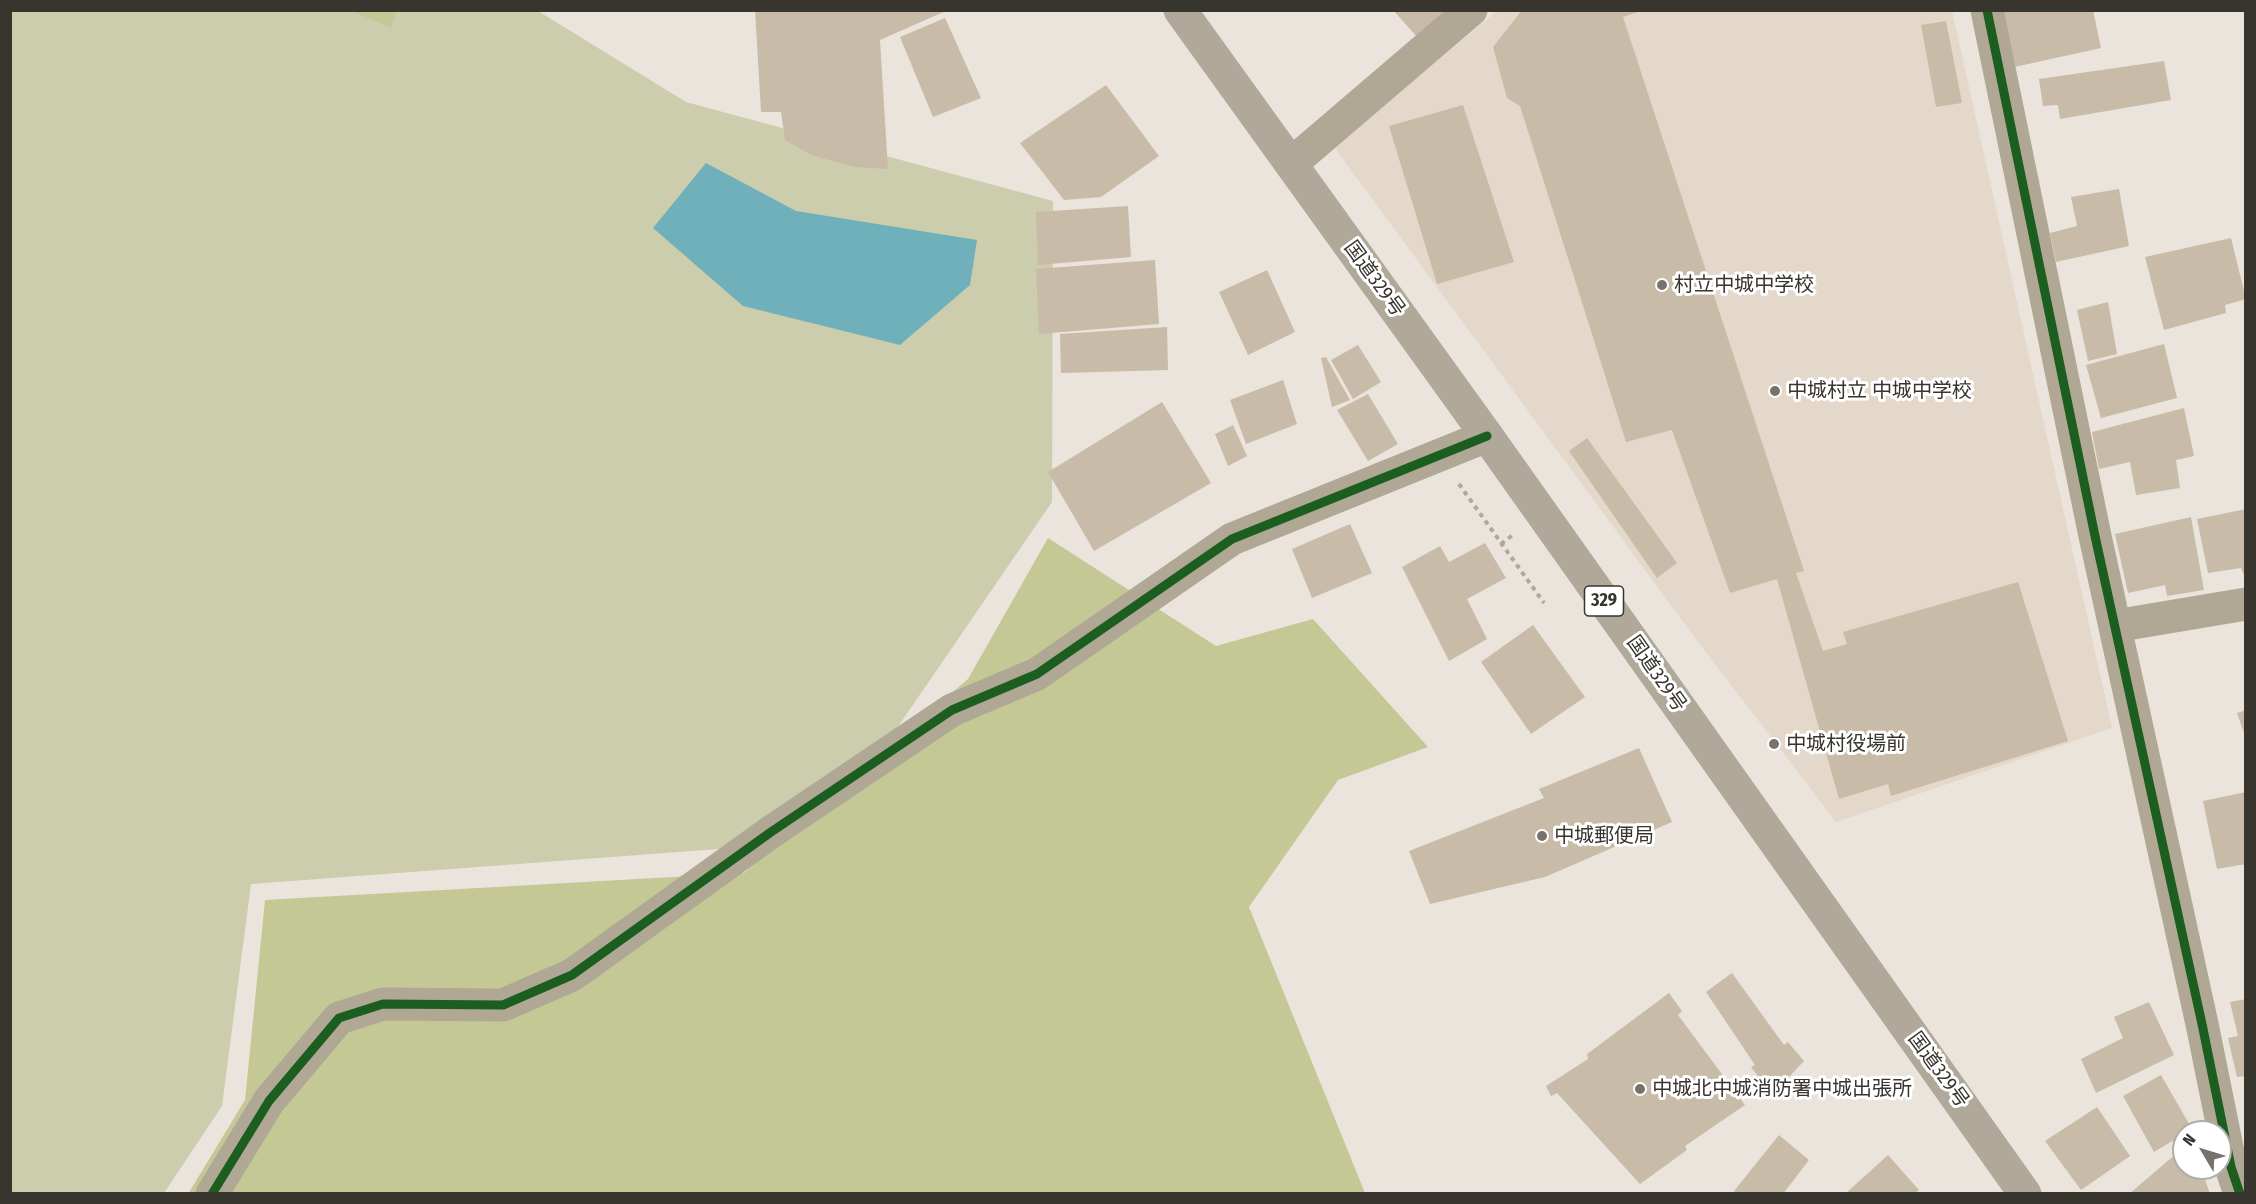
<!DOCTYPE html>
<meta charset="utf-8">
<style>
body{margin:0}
#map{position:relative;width:2256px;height:1204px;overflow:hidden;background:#ebe4dc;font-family:"Fira Sans Condensed",sans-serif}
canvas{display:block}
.frame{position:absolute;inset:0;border:12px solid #38342e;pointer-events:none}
.north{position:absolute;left:2172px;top:1120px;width:60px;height:60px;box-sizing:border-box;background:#fff;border:2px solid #afaeab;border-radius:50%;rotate:308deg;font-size:16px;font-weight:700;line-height:24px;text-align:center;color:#38342e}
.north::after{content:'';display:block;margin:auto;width:21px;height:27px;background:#77726b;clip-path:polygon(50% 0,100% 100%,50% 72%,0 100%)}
</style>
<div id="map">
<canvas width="2256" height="1204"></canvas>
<div class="frame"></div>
<div class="north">N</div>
</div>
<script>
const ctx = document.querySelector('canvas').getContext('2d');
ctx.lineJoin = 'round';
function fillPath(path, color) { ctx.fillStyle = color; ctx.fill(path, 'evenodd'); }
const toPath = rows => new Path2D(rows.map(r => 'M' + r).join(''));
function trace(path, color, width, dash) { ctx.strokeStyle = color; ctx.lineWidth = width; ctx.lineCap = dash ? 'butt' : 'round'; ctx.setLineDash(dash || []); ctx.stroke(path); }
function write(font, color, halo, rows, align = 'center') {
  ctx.font = font + ' "Fira Sans Condensed","Noto Sans JP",sans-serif'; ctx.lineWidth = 6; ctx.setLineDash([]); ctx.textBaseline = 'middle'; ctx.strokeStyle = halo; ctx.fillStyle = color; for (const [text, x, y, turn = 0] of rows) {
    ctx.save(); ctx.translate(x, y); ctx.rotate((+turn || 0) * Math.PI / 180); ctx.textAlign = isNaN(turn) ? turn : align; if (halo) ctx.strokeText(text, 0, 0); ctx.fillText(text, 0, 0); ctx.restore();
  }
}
fillPath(toPath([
 [1497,11,1952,11,2112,728,1836,822,1692,634,1334,147]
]), '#e4d8ca');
fillPath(toPath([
 [10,11,538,11,686,102,1053,201,1052,502,895,731,732,848,251,884,222,1106,164,1193,11,1193]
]), '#cbcdad');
fillPath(toPath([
 [352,11,396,11,391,28],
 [1048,538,1216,646,1313,619,1428,747,1338,780,1249,907,1365,1193,188,1194,245,1100,265,900,744,873,968,679]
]), '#c3c895');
fillPath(toPath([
 [706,163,796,211,977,240,970,285,900,345,743,306,653,228]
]), '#70b0bb');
fillPath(toPath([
 [755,10,948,10,880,40,888,169,855,167,811,155,785,140,781,112,761,112],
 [1393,10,1449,10,1418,38],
 [1522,10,1643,10,1623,17,1804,571,1796,573,1823,651,1847,644,1843,632,2018,582,2068,741,1891,796,1888,784,1839,799,1777,579,1730,593,1672,430,1626,442,1520,106,1507,98,1493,47],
 [2000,10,2093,10,2101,48,2010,68],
 [945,18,981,98,933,117,900,37],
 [1946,21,1962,103,1936,107,1921,25],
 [2164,61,2171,100,2060,119,2058,105,2043,106,2039,79],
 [1106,85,1159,156,1101,197,1064,200,1020,143],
 [1463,105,1514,262,1437,284,1389,126],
 [2119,189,2129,246,2056,262,2050,233,2077,226,2071,197],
 [1128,206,1131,257,1038,265,1036,212],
 [2231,238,2246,299,2225,305,2226,313,2164,330,2145,257],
 [1155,260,1159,324,1039,334,1036,269],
 [1267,270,1295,332,1248,355,1219,292],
 [2108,302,2117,354,2088,361,2077,310],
 [1167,327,1168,370,1061,373,1060,334],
 [2164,344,2177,398,2101,418,2086,365],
 [1358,345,1381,382,1353,399,1331,360],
 [1326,357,1350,400,1332,407,1321,358],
 [1283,380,1297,424,1246,444,1230,400],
 [1368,394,1398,444,1368,461,1337,410],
 [1162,402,1211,483,1094,551,1048,472],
 [2184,408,2194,456,2176,460,2180,488,2136,495,2130,462,2099,469,2092,432],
 [1233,425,1247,456,1228,466,1215,434],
 [1587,438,1677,563,1657,578,1569,451],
 [2246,509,2246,580,2241,568,2208,573,2197,519],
 [2191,517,2204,590,2167,596,2165,585,2128,593,2115,534],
 [1350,524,1372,573,1312,598,1292,549],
 [1485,543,1506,578,1467,599,1487,639,1449,661,1402,567,1440,546,1449,562],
 [1533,625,1585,697,1531,734,1481,662],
 [2246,710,2246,736,2245,736,2237,713],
 [1639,748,1672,822,1545,877,1430,904,1409,851,1544,798,1539,789],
 [2246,792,2246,864,2217,869,2203,801],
 [1732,973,1784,1045,1788,1042,1804,1061,1772,1095,1751,1067,1755,1065,1706,992],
 [1669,993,1682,1011,1678,1015,1745,1105,1685,1146,1687,1150,1640,1184,1557,1093,1551,1096,1546,1086,1588,1059,1587,1054],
 [2246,999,2246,1076,2237,1077,2228,1038,2238,1036,2230,1002],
 [2149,1002,2174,1055,2096,1093,2081,1059,2123,1038,2114,1017],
 [2161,1075,2192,1129,2184,1132,2184,1134,2154,1152,2123,1096],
 [2097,1107,2130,1156,2081,1190,2045,1141],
 [1779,1135,1809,1160,1783,1194,1737,1194,1734,1191],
 [2184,1147,2184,1168,2201,1168,2210,1194,2129,1194],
 [1888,1155,1919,1190,1915,1194,1845,1194]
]), '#c8bba8');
trace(toPath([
 [1459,484,1544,603],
 [1501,544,1514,534]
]), '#b0a89d', 4, [4.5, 4.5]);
trace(toPath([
 [1987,10,2095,536,2202,1024,2231,1167,2240,1194],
 [1291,164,1471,10],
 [2115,626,2246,604],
 [212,1194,269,1101,339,1018,383,1004,503,1005,572,975,771,832,952,710,1037,674,1232,539,1487,436]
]), '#b0a895', 33);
trace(toPath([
 [1180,10,1487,436,2025,1194]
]), '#b0a899', 33);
trace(toPath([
 [1987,10,2095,536,2202,1024,2231,1167,2240,1194],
 [212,1194,269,1101,339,1018,383,1004,503,1005,572,975,771,832,952,710,1037,674,1232,539,1487,436]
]), '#1b5e20', 9);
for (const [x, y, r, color] of [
 [1662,285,6,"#77726b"],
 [1775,391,6,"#77726b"],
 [1774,744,6,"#77726b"],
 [1542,836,6,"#77726b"],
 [1640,1089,6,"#77726b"]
]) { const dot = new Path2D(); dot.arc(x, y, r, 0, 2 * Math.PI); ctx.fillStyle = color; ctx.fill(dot); trace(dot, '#fff', 2); }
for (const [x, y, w] of [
 [1604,601,39]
]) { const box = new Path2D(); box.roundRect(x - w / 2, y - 15, w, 30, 4.5); ctx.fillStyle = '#fff'; ctx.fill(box); trace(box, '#38342e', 1.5); }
write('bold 18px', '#38342e', null, [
 ["329",1604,601]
]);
write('20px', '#38342e', '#fff', [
 ["国道329号",1374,279,54],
 ["国道329号",1656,674,55],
 ["国道329号",1938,1070,54]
]);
write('20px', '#38342e', '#fff', [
 ["村立中城中学校",1674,285],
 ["中城村立 中城中学校",1787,391],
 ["中城村役場前",1786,744],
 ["中城郵便局",1554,836],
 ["中城北中城消防署中城出張所",1652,1089]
], 'left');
</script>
